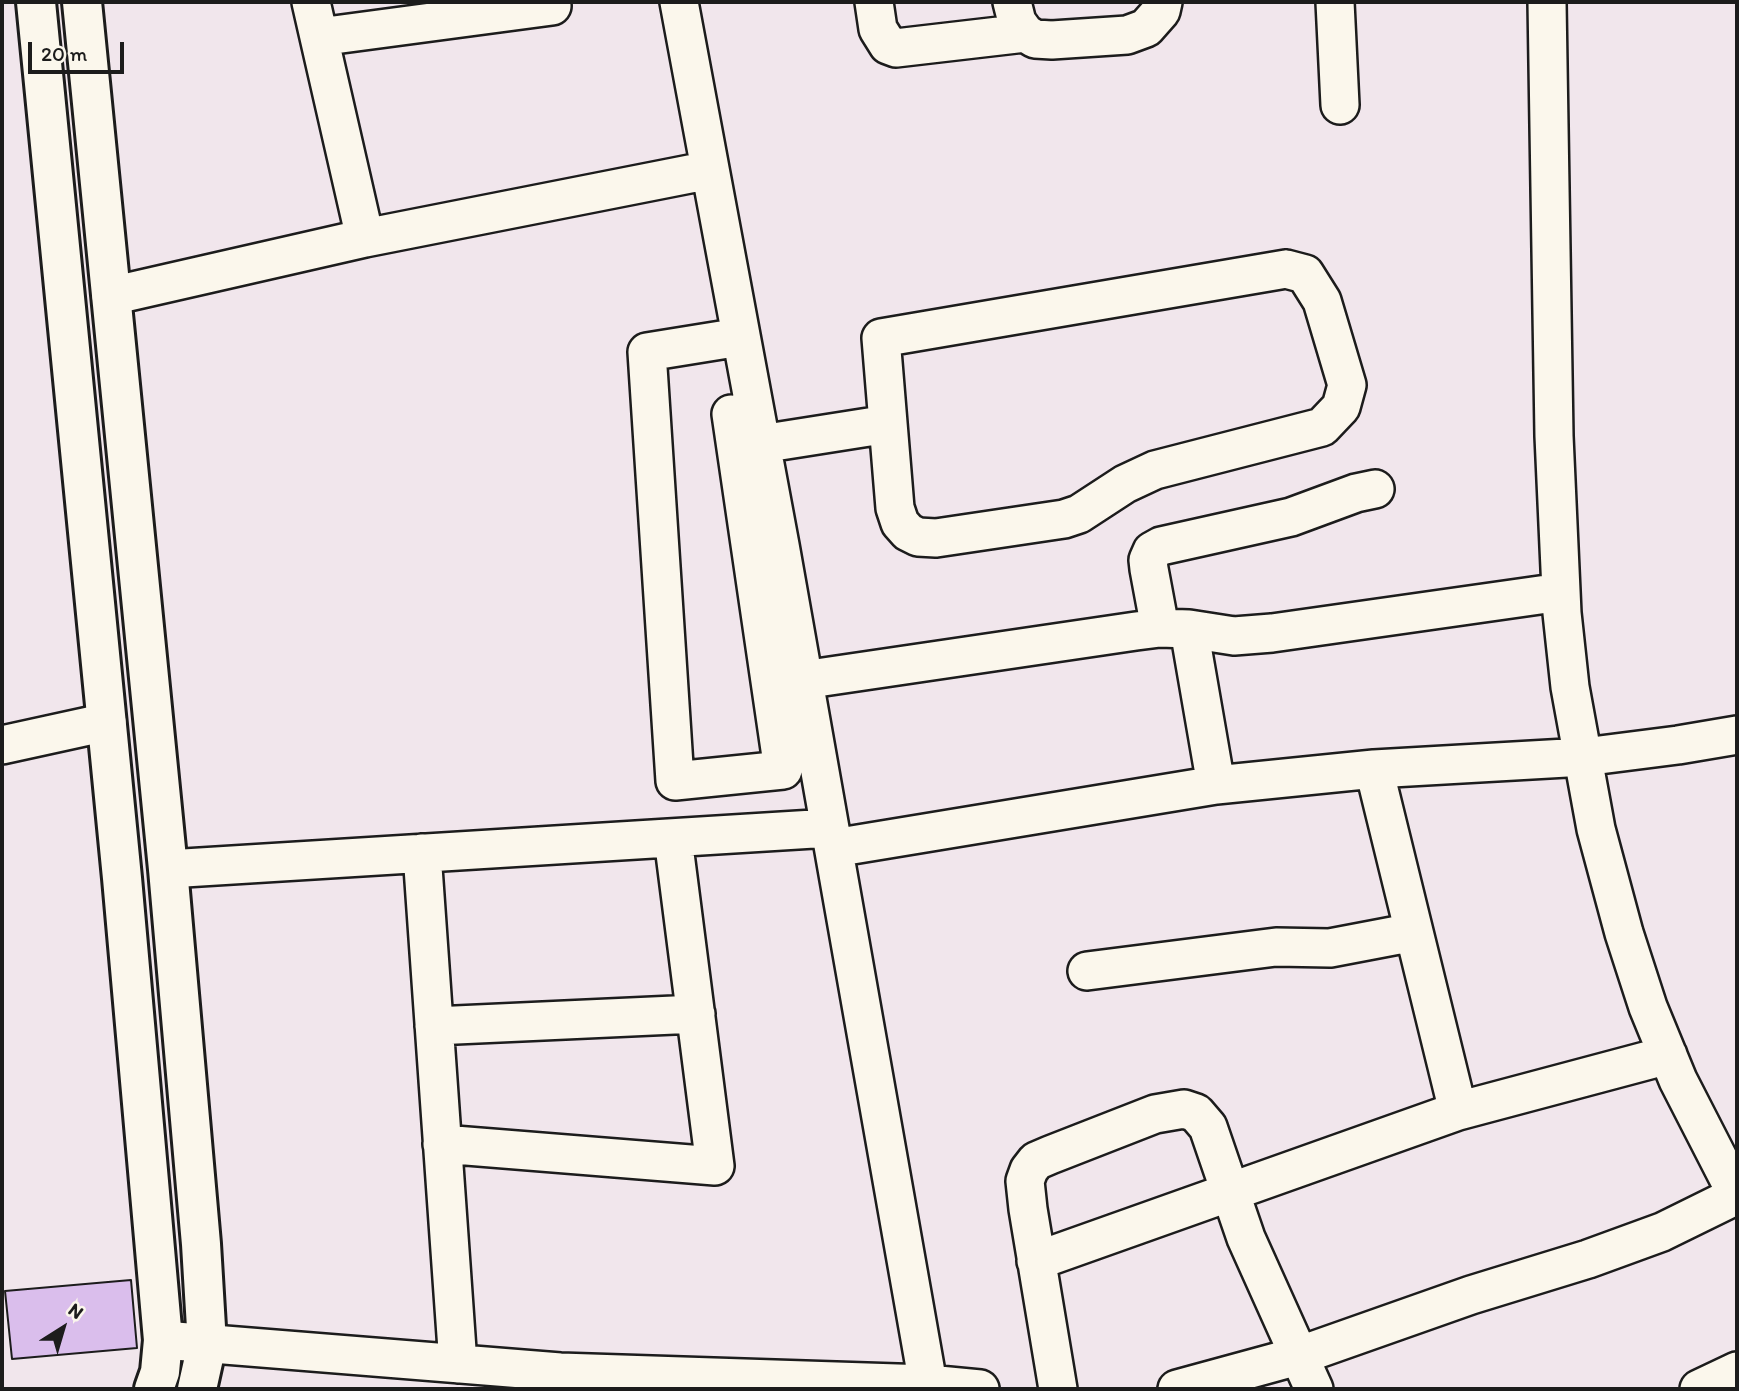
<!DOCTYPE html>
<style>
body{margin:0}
#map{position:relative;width:1739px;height:1391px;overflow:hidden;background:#f1e6ec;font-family:Itim,sans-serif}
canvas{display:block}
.frame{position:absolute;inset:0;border:4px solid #1c1c1c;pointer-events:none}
.north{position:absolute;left:28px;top:1293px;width:70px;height:70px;-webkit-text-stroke:5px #fbf7ec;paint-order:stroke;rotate:37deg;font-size:19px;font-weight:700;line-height:28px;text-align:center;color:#1c1c1c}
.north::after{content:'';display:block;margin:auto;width:24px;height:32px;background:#1c1c1c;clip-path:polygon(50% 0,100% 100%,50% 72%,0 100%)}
.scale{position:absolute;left:28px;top:42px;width:96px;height:32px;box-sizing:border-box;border:4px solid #1c1c1c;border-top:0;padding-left:9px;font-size:21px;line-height:24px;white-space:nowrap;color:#1c1c1c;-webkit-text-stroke:5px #fbf7ec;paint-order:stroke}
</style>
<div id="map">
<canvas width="1739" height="1391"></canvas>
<div class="frame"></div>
<div class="north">N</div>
<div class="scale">20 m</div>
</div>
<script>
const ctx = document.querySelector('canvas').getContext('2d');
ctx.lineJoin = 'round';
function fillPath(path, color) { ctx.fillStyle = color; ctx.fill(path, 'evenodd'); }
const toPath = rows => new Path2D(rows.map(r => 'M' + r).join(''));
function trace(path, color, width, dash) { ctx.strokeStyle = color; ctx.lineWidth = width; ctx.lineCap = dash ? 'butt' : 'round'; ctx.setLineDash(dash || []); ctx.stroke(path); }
const building = toPath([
 [131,1280,137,1348,12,1359,5,1291,131,1280]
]);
fillPath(building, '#dabeec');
trace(building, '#1c1c1c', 2);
const minor = toPath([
 [311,2,365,238],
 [874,2,878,29,888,45,896,48,1025,33],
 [1012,2,1017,22,1025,33,1035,39,1052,40,1127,35,1146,28,1161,11,1163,2],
 [1335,2,1340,105],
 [319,37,552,6],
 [1286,269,1305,274,1322,301,1347,385,1341,407,1322,427,1155,470,1125,484,1079,514,1064,519,936,538,918,537,908,532,900,523,895,508,881,338,1286,269],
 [111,296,365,238,710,170],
 [731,414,783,770,675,781,647,352,740,337],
 [761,444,888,424],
 [1160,628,1149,569,1148,560,1152,551,1161,546,1291,517,1356,493,1375,489],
 [1189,629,1216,785],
 [803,680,1136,631,1160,628,1189,629,1234,636,1272,633,1561,592],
 [2,745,107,722],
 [1374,769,1458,1111],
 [834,848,1216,785,1374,769,1584,757,1678,745,1737,735],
 [422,853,458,1364],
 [168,869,830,828],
 [1087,971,1276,947,1330,948,1414,932],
 [434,1026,696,1014],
 [442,1144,715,1166,673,838],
 [1036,1261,1458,1111,1668,1055],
 [163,1340,560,1372,928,1384,780,545,679,2],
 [928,1384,980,1389],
 [1058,1389,1028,1209,1025,1181,1029,1170,1036,1161,1050,1155,1155,1114,1184,1109,1196,1113,1208,1127,1246,1238,1314,1389],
 [1177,1389,1298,1356,1471,1295,1588,1259,1662,1232,1737,1195,1678,1080,1648,1007,1624,933,1596,829,1570,687,1562,613,1554,436,1547,2],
 [1699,1389,1737,1371]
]);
const tertiary = toPath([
 [36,2,122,878,154,1238,163,1340,160,1372,154,1389],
 [82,2,168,869,201,1244,207,1344,197,1389]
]);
trace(minor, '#1c1c1c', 42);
trace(tertiary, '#1c1c1c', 44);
trace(minor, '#fbf7ec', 37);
trace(tertiary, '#fbf7ec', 38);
</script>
